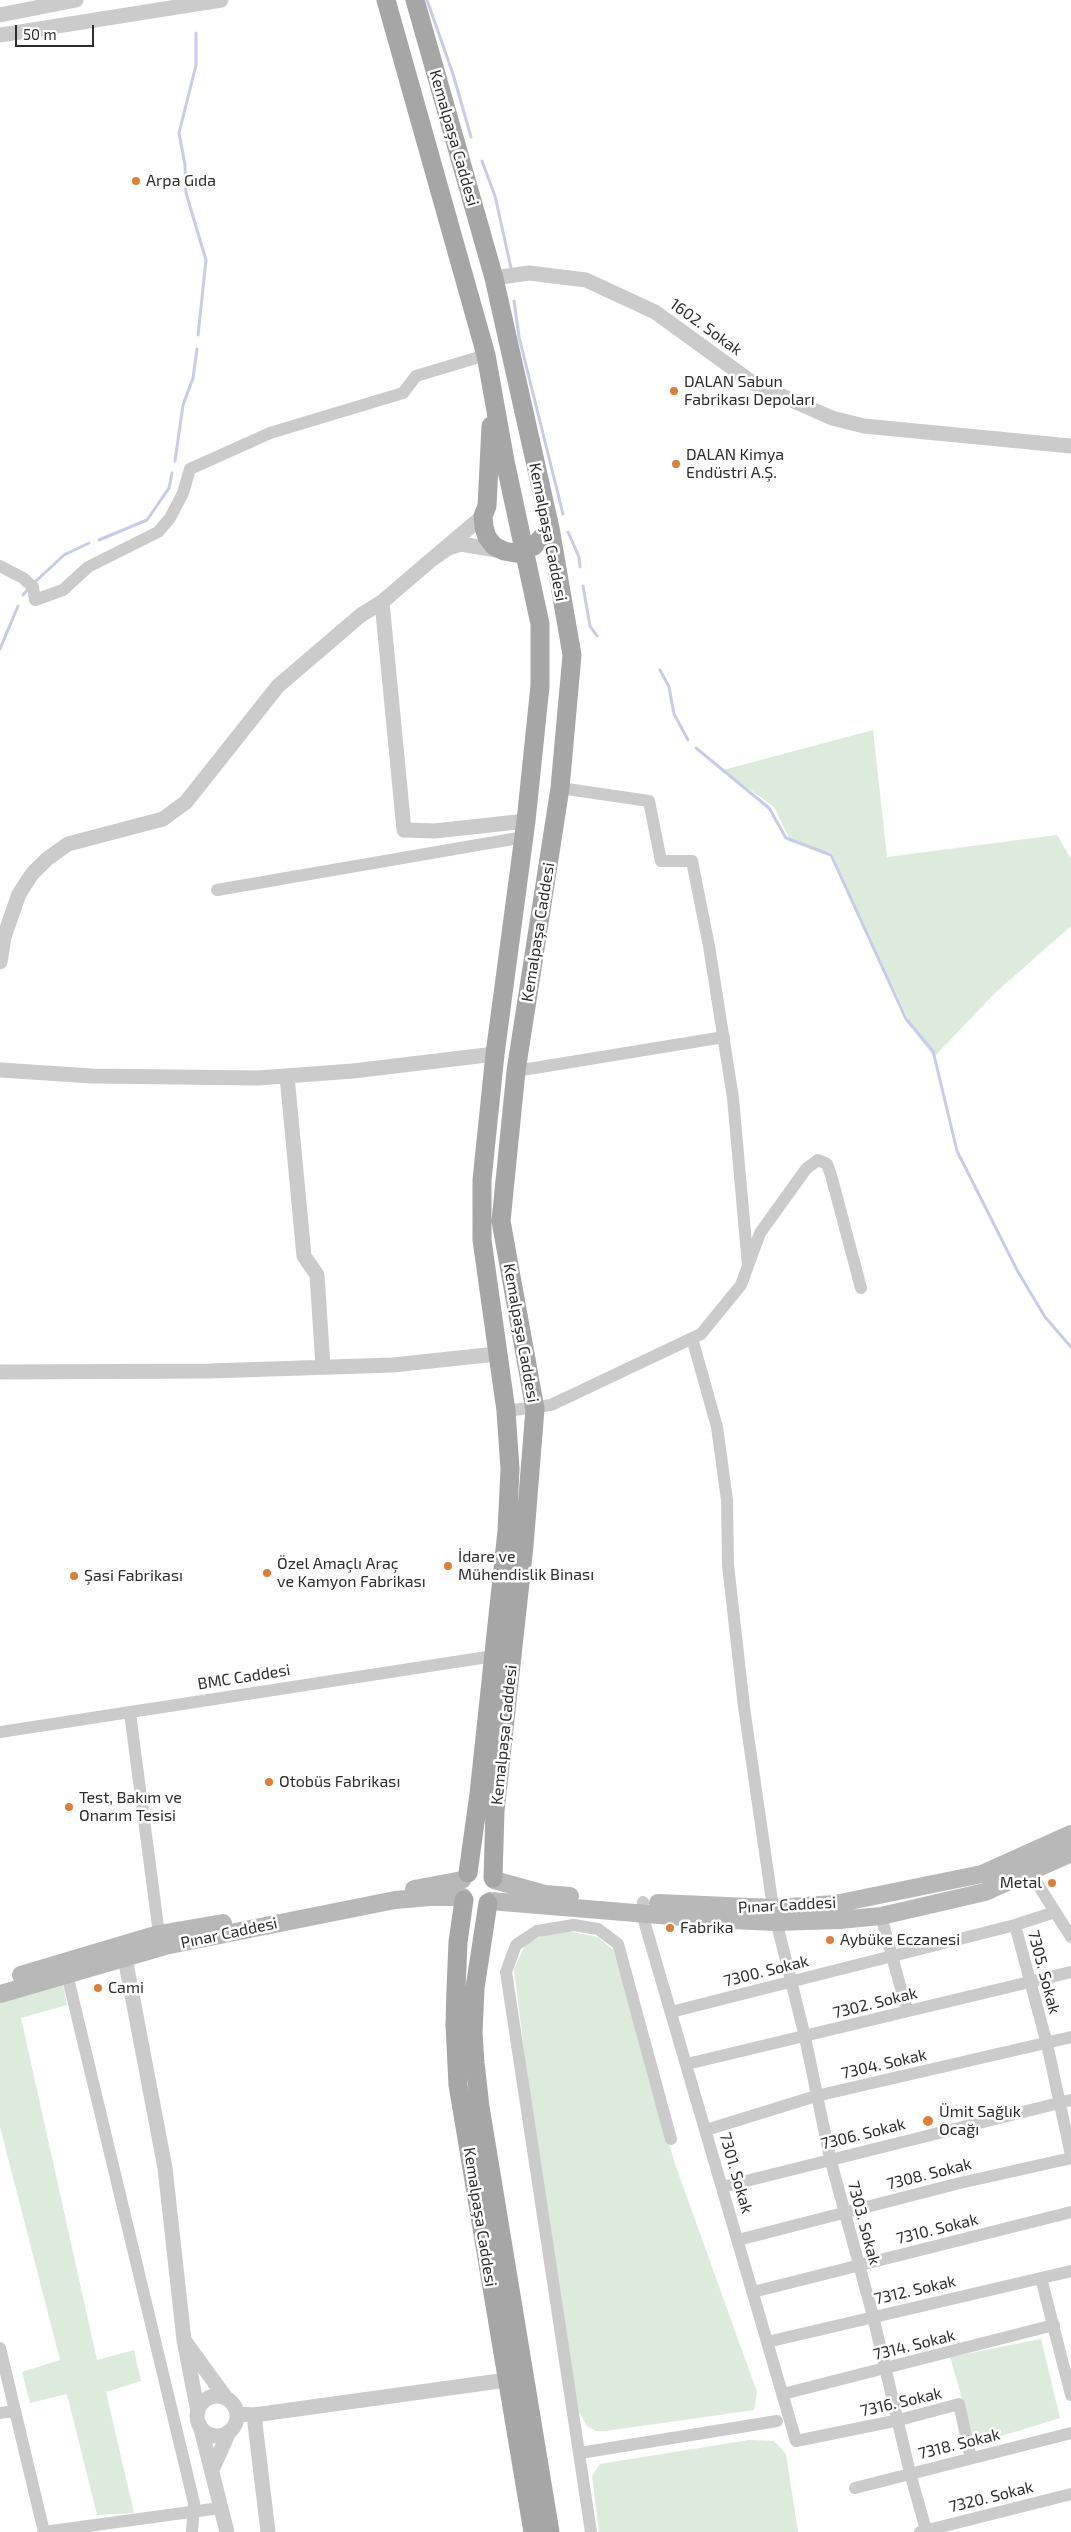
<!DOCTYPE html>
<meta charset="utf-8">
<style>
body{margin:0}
#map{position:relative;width:1071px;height:2532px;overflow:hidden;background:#fff;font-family:"Exo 2",sans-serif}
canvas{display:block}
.scale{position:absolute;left:15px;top:25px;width:79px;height:22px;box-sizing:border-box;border:2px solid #2e2e2e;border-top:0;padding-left:6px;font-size:15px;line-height:18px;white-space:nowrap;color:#2e2e2e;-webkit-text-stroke:4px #fff;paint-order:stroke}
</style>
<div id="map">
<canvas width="1071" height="2532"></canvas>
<div class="scale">50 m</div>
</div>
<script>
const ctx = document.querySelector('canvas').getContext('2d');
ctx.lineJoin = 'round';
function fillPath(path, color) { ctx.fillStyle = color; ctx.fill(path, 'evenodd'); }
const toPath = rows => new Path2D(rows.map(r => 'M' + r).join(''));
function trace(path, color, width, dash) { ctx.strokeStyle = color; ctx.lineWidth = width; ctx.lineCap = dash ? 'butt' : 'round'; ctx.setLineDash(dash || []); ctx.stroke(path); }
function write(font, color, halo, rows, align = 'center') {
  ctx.font = font + ' "Exo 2",sans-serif'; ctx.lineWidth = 5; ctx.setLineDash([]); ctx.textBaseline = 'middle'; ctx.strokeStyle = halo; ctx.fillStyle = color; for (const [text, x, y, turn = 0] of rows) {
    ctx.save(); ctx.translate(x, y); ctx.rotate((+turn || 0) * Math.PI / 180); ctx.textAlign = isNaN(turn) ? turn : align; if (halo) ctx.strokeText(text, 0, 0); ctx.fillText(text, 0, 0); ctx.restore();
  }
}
fillPath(toPath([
 [873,730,887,857,1057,835,1071,859,1071,926,995,993,934,1057,914,1031,852,901,832,853,791,842,774,807,723,770],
 [556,1929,598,1937,613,1950,675,2164,757,2392,754,2410,606,2431,596,2431,587,2426,578,2410,534,2131,514,1969,525,1945],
 [62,1980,67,2005,21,2018,97,2360,134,2350,141,2381,106,2392,134,2513,97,2515,67,2394,30,2403,22,2372,60,2360,0,2127,0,2001],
 [1041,2339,1060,2418,975,2444,950,2357],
 [749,2440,774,2441,786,2454,798,2532,599,2532,592,2476,600,2464]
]), '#dcebdc');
trace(toPath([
 [427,0,453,74,471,137],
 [196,33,196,65,179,133,185,165,186,193,206,260,198,335],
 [482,161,495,196,511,268],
 [514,301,519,337,563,514],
 [175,461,183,405,193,378,197,349],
 [568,532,579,557,580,567],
 [99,540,147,520,169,488,172,473],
 [36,581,64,555,89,543],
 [583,586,590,626,597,636],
 [23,595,29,588],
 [0,649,18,606],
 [660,670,669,687,674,714,688,740],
 [696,748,769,808,786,838,831,855,906,1019,933,1051,957,1151,1017,1270,1045,1317,1071,1347]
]), '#c8cceb', 3);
trace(toPath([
 [0,566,23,578,33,587,35,600,63,590,88,567,158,532,170,518,183,493,190,469,270,433,403,393,416,376,486,355],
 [560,788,649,801,661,861,692,861,709,946,733,1098,748,1266],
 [217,890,524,837],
 [516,1071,724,1037],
 [692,1338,717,1427,727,1500,728,1565,744,1707,773,1908,805,2037,830,2158,873,2316,910,2473,926,2530],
 [506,1411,551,1405,701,1334,741,1285,760,1233,806,1169,818,1160,827,1164,831,1175,861,1288],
 [130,1713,159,1934],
 [0,1732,494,1656],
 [1030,1872,1071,1937],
 [643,1902,642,1914,796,2441,899,2420,959,2404,971,2458],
 [1055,1912,1015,1925,1047,2044,1071,2155],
 [881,1916,907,2011],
 [67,1974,194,2503,192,2532],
 [671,2012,1015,1925],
 [687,2064,1071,1972],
 [706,2130,816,2096,1071,2037],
 [722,2187,1071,2100],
 [738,2240,960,2183,1071,2158],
 [1041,2278,1071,2395],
 [753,2292,1071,2212],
 [767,2342,1071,2271],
 [0,2348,44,2532],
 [783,2394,1054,2325],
 [0,2413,15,2411],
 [580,2453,777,2421],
 [855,2488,1071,2433],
 [44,2532,220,2508],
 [591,2532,506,1972,516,1945,537,1931,574,1925,598,1929,618,1944,671,2139],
 [920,2532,1071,2494]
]), '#cbcbcb', 12);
trace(toPath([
 [0,15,76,0],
 [0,35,221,0],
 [494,278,529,273,586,280,655,312,753,383,832,418,864,426,1071,446],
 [483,516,431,560,448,548,461,544,502,551],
 [382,602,404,830,435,831,526,821],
 [0,962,4,937,19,894,32,874,47,859,68,844,163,819,186,802,278,686,361,615,382,602,431,560],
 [0,1070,92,1076,258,1078,353,1071,495,1054],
 [287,1076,304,1256,317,1275,323,1367],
 [0,1372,210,1371,393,1365,497,1354],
 [125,1958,165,2168,184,2340,198,2412],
 [186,2343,226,2398],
 '197 2416a20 20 0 1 1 40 0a20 20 0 1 1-40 0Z',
 [237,2414,254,2415,507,2380],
 [254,2415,268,2532],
 [200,2425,227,2532],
 [212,2470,229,2432]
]), '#cbcbcb', 15);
trace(toPath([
 [494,1880,545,1894,570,1896],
 [414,1889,462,1880],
 [490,1901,708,1919,776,1922,839,1920,881,1916,985,1892,1071,1853],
 [658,1903,773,1908,835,1904,982,1874,1071,1834],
 [21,1975,159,1934,223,1923],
 [0,1994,165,1946,395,1900,430,1897,463,1897]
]), '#b8b8b8', 18);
trace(toPath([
 [386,0,486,355,505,461,540,624,540,686,526,821,495,1054,482,1180,482,1240,506,1411,510,1469,507,1531,479,1794,468,1873],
 [415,0,494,278,550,528,572,655,560,788,516,1071,501,1221,535,1409,524,1546,495,1811,493,1878],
 [491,426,487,506,483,516,484,527,487,537,494,546,504,551,515,553,534,546,550,528],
 [464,1900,458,1942,456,1989,455,2024,458,2085,533,2532],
 [488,1903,475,1988,473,2033,475,2063,480,2107,550,2532]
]), '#a6a6a6', 19);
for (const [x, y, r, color] of [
 [136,181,5,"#e27d33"],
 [674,391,5,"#e27d33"],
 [676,464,5,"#e27d33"],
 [448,1566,5,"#e27d33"],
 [267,1573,5,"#e27d33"],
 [74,1576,5,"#e27d33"],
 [269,1782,5,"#e27d33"],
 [69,1807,5,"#e27d33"],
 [1052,1883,5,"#e27d33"],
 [670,1928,5,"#e27d33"],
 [830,1940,5,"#e27d33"],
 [98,1988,5,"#e27d33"],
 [928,2121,6,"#e27d33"]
]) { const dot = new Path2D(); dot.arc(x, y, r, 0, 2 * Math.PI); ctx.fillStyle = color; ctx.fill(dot); trace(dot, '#fff', 2); }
write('16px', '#2e2e2e', '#fff', [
 ["Kemalpaşa Caddesi",454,138,74],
 ["1602. Sokak",706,327,36],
 ["Kemalpaşa Caddesi",548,532,79],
 ["Kemalpaşa Caddesi",538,932,-81],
 ["Kemalpaşa Caddesi",521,1333,80],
 ["BMC Caddesi",244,1677,-9],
 ["Kemalpaşa Caddesi",504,1735,-84],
 ["Pınar Caddesi",787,1905,-3],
 ["Pınar Caddesi",229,1933,-12],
 ["7300. Sokak",766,1971,-14],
 ["7305. Sokak",1044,1972,75],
 ["7302. Sokak",875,2003,-14],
 ["7304. Sokak",884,2064,-13],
 ["7306. Sokak",863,2134,-14],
 ["7301. Sokak",736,2173,74],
 ["7308. Sokak",929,2174,-14],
 ["Kemalpaşa Caddesi",480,2217,81],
 ["7303. Sokak",864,2223,75],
 ["7310. Sokak",937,2229,-14],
 ["7312. Sokak",915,2290,-13],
 ["7314. Sokak",914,2345,-14],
 ["7316. Sokak",901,2402,-13],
 ["7318. Sokak",959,2444,-14],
 ["7320. Sokak",991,2497,-14]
]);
write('16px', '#2e2e2e', '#fff', [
 ["Arpa Gıda",146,181],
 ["DALAN Sabun",684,382],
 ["Fabrikası Depoları",684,400],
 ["DALAN Kimya",686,455],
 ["Endüstri A.Ş.",686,473],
 ["İdare ve",458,1557],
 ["Mühendislik Binası",458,1575],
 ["Özel Amaçlı Araç",277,1564],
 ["ve Kamyon Fabrikası",277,1582],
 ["Şasi Fabrikası",84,1576],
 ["Otobüs Fabrikası",279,1782],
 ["Test, Bakım ve",79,1798],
 ["Onarım Tesisi",79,1816],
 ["Metal",1042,1883,"right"],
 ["Fabrika",680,1928],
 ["Aybüke Eczanesi",840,1940],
 ["Cami",108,1988],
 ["Ümit Sağlık",939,2112],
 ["Ocağı",939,2130]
], 'left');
</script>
